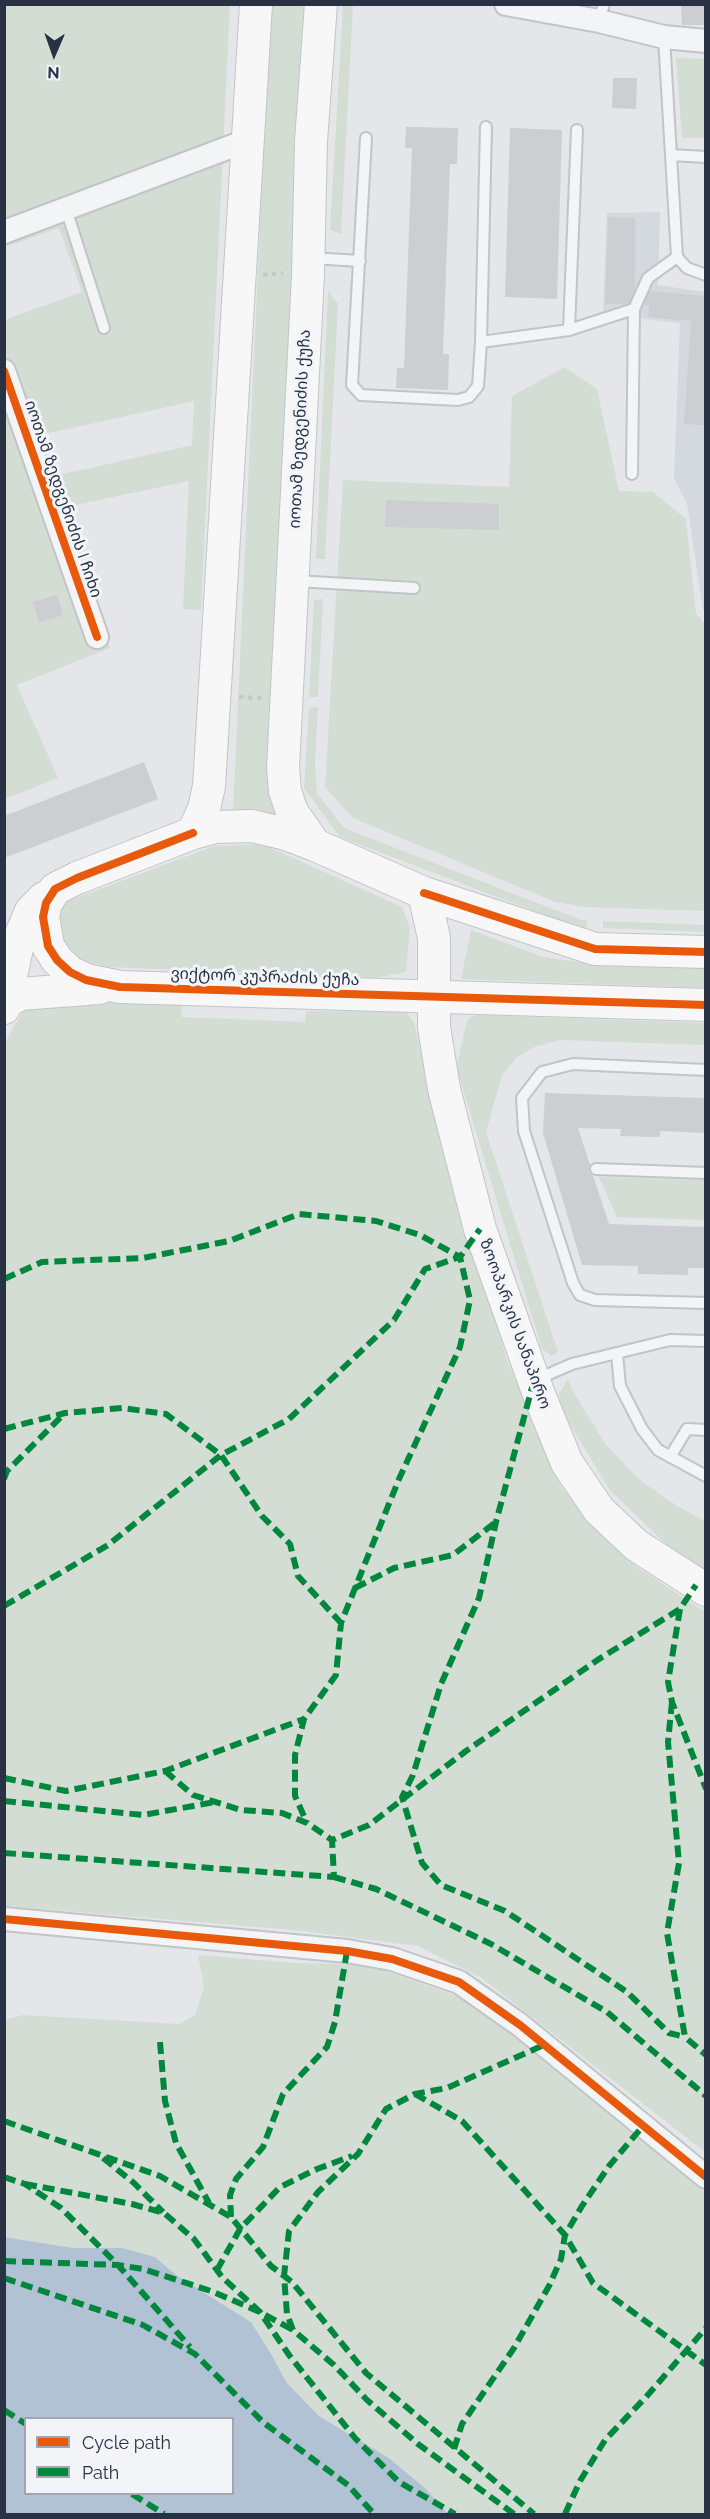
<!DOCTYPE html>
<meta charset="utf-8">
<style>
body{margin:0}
#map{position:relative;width:710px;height:2519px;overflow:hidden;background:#e4e6e9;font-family:Raleway,sans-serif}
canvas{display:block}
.frame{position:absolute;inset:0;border:6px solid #283244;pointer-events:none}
.legend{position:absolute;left:24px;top:2417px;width:210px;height:78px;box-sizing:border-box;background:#f2f4f8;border:2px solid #a1a6b0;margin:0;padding:8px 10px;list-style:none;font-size:18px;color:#283244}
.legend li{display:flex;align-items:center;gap:12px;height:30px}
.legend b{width:30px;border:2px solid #a1a6b0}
.north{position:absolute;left:24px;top:24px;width:60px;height:60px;-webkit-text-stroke:4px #f2f4f8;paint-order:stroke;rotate:182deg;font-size:16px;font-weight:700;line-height:24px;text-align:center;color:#283244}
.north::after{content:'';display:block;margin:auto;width:21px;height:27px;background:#283244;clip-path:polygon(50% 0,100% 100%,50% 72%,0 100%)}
</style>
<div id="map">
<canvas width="710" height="2519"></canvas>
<div class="frame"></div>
<ul class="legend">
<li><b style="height:8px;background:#e8590c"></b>Cycle path</li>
<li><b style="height:8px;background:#00873e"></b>Path</li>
</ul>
<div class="north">N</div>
</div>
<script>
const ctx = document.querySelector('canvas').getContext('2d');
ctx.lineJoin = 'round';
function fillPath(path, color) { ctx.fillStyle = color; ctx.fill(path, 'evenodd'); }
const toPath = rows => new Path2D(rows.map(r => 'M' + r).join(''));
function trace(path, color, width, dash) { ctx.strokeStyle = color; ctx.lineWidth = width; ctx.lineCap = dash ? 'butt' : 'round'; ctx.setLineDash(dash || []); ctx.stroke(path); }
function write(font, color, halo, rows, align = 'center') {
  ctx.font = font + ' Raleway,"Noto Sans Georgian",sans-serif'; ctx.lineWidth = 6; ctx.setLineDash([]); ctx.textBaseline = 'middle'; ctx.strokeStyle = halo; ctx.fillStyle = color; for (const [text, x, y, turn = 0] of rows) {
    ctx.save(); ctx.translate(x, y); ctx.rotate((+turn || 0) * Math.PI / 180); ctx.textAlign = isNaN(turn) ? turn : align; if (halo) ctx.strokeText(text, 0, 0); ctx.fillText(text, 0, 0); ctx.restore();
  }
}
fillPath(toPath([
 [660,212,658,285,705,292,705,613,703,610,687,503,674,479,680,323,603,314,607,213]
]), '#d4d9df');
fillPath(toPath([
 [5,5,230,5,201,610,183,609,189,481,61,508,110,648,17,685,58,778,5,799,4,320,82,292,59,228,5,247],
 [194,401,192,445,46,478,36,436],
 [270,5,309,5,278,814,253,816,233,812],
 [343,5,353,5,341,234,330,230],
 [676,58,705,59,705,138,682,138],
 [328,291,338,304,325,559,316,559],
 [565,367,597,389,619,491,653,492,686,519,696,614,705,623,705,911,584,907,555,902,353,818,325,787,343,480,509,487,512,396],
 [323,599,318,697,309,697,314,600],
 [318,707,315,763,317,793,344,828,581,920,587,920,586,928,576,927,340,837,304,788,309,708],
 [262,844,402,907,410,928,406,972,376,978,109,967,69,958,53,923,63,903,214,846],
 [603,921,705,925,705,932,603,928],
 [471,930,543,957,586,963,706,968,705,988,461,979],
 [50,999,181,1004,182,1017,305,1022,306,1011,406,1012,414,1022,433,1108,507,1360,562,1488,599,1531,637,1567,705,1612,705,2152,480,1977,418,1946,293,1930,5,1906,4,1044,26,1006],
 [478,1015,705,1023,705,1045,560,1040,534,1047,517,1057,502,1075,486,1132,558,1352,552,1356,542,1349,459,1076,457,1067,466,1024,470,1017],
 [599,1177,705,1180,705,1220,617,1217],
 [568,1379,572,1390,606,1445,641,1481,677,1506,705,1521,705,1571,676,1554,609,1489,562,1411,559,1394],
 [198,1955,293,1963,366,1964,459,1997,513,2034,705,2192,705,2514,448,2514,425,2488,389,2458,319,2416,287,2383,270,2352,251,2322,176,2275,155,2257,123,2248,73,2248,5,2237,4,2020,23,2015,179,2024,195,2015,204,1987]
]), '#d4ddd4');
fillPath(toPath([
 [5,2237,73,2248,123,2248,155,2257,176,2275,251,2322,270,2352,287,2383,319,2416,389,2458,425,2488,448,2514,5,2514],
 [26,2418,232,2418,232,2494,26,2494]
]), '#b1c2d5');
fillPath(toPath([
 [681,4,705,4,705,25,682,25],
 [613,78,637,78,636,109,612,108],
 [406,127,458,128,457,164,450,164,443,354,449,354,448,390,396,388,397,368,404,368,412,148,405,148],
 [510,128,562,130,557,299,505,297],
 [608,217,635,218,635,289,629,303,624,304,605,304],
 [650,291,705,296,705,425,684,424,691,321,648,317,649,305,644,305],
 [386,500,499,504,499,530,385,527],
 [57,595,63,615,39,623,33,602],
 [144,762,158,799,4,858,4,816],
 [545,1093,705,1098,705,1133,660,1131,660,1137,620,1136,621,1129,578,1128,590,1165,589,1172,593,1176,609,1224,705,1227,705,1268,688,1268,688,1275,638,1274,638,1266,582,1265,543,1133]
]), '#ccced1');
const lane = toPath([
 [599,21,604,4],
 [664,37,677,257,687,268,706,275],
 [366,138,352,385,361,395,458,400,469,397,478,386,481,342,569,330,634,309],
 [671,155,706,157],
 [66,209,104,328],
 [311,258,360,261],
 [569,330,577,130],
 [481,342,486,127],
 [632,474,634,309,648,278,677,257],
 [296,581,414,588],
 [706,1070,573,1064,542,1072,522,1098,524,1131,573,1283,580,1295,595,1300,706,1303],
 [596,1169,706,1173],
 [617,1354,620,1386,642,1429,658,1450,706,1476],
 [535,1380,572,1364,670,1340,706,1341],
 [670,1457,687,1429,706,1430]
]);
const street = toPath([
 [506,4,599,21,664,37,706,41],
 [4,232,246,141],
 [4,371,97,637],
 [4,1919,347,1951,392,1959,459,1982,520,2025,706,2177]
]);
const secondary = toPath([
 [193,833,204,809,209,786,256,4],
 [315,845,292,812,285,791,283,768,308,275,311,141,321,4],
 [424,893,434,938,434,1027,444,1089,480,1229,538,1392,567,1463,599,1510,636,1545,706,1590],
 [706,952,595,949,424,893,315,845,286,834,252,826,215,827,193,833,77,878,55,889,46,903,43,917,48,946,57,960,70,972,86,980,120,987,706,1005],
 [6,1002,20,994,99,988],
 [4,1008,19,939,31,911,44,898]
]);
trace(lane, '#c2c4c7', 14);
trace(street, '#c2c4c7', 26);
trace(secondary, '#c2c4c7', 34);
trace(toPath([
 [263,275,283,273],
 [239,697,262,698]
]), '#c5c7cc', 4, [4.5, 4.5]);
trace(lane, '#f3f4f6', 10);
trace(street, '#f3f4f6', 22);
trace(secondary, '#f7f7f7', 32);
trace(toPath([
 [4,1279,42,1262,143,1258,229,1241,299,1214,376,1221,420,1235,460,1257,470,1300,460,1347,399,1479,341,1623,336,1675,304,1719,295,1755,295,1796,307,1823],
 [534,1380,496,1522,479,1598,441,1684,413,1775,402,1797,422,1863,441,1885,505,1911,627,1992,669,2033,685,2037],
 [4,1429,65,1413,122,1408,166,1414,221,1455,262,1516,290,1544,298,1576,341,1623],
 [4,1479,7,1471,65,1413],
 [355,1588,394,1568,453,1555,496,1522],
 [4,1606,108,1545,221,1455,289,1419,394,1320,425,1269,460,1257,480,1229],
 [680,1609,668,1682,672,1702,706,1789],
 [672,1702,668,1742,679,1863,667,1933,685,2037,706,2055],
 [165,1771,193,1795,241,1810,282,1813,307,1823,332,1840],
 [4,1778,66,1791,165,1771,304,1719],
 [4,1801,143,1815,215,1802],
 [4,1853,334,1877,332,1840,369,1825,466,1751,599,1659,680,1609,696,1585],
 [334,1877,376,1889,491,1944,607,2012,706,2096],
 [160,2042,165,2101,176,2143,209,2203],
 [415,2094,462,2121,565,2235,593,2283,706,2365],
 [4,2121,160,2176,231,2217,271,2266,292,2282,366,2373,534,2514],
 [103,2158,134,2183,163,2212],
 [4,2177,25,2184,61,2208,118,2265,190,2347],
 [25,2184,132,2204,164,2213,194,2239,222,2277,260,2312,289,2355,355,2438,399,2482,455,2514],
 [231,2217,230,2195,236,2179,263,2147,283,2094,327,2047,335,2022,347,1951],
 [4,2261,118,2265,143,2269,211,2291,260,2312,293,2330],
 [217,2270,240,2229,280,2187,317,2169,352,2156],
 [4,2278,143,2325,195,2354,264,2423,348,2485,374,2514],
 [4,2410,26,2424],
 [454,2449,462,2424,514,2348,549,2286,561,2259,565,2235,582,2206,609,2166,643,2126],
 [132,2494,164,2514],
 [514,2514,418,2444,367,2400,334,2365,293,2330,287,2314,284,2276,289,2231,318,2192,358,2154,386,2109,415,2094,447,2088,544,2045],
 [565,2514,580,2481,605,2440,646,2397,706,2328]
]), '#00873e', 6, [12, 6]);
trace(toPath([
 [4,371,97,637],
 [193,833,77,878,55,889,46,903,43,917,48,946,57,960,70,972,86,980,120,987,706,1005],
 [424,893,595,949,706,952],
 [4,1919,347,1951,392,1959,459,1982,520,2025,706,2177]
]), '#e8590c', 8);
write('16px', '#283244', '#f2f4f8', [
 ["იოთამ ზედგენიძის ქუჩა",300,429,-87],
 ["იოთამ ზედგენიძის I ჩიხი",63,499,71],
 ["ვიქტორ კუპრაძის ქუჩა",265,977,2],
 ["ზოოპარკის სანაპირო",515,1324,70]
]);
</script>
